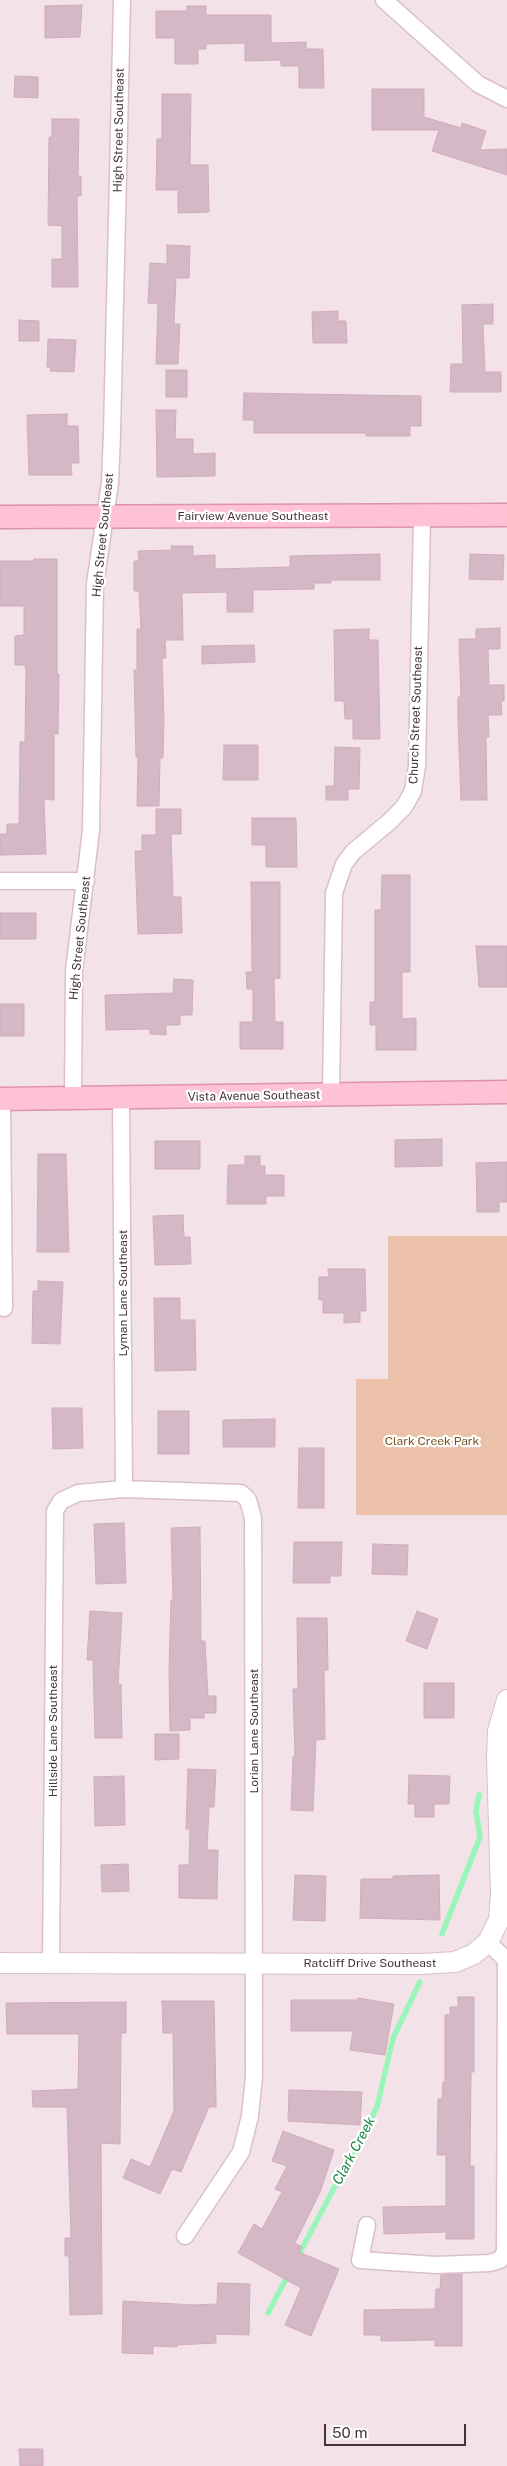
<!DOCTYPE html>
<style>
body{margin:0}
#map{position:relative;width:507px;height:2466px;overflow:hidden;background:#f3e3e9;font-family:"Public Sans",sans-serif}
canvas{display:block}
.scale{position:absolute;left:324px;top:2424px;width:142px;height:22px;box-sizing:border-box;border:2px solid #45333b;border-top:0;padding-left:6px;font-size:15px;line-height:18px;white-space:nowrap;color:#45333b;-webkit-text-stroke:4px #fff;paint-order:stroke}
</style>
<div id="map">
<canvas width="507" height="2466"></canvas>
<div class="scale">50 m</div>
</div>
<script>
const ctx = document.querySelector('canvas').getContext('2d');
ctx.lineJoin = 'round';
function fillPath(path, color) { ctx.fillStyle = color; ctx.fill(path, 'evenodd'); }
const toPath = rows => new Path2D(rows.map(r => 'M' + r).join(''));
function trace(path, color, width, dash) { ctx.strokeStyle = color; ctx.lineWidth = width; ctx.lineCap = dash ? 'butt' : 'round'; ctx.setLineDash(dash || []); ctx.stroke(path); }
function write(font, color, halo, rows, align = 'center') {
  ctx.font = font + ' "Public Sans",sans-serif'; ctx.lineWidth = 4.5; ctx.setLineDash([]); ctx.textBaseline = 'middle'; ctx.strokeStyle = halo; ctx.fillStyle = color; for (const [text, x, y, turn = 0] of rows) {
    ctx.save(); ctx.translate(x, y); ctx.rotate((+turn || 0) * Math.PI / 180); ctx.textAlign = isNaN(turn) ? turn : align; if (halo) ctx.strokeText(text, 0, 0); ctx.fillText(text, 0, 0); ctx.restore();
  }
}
fillPath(toPath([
 [388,1236,507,1236,507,1515,356,1515,356,1379,388,1379]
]), '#ebc2a9');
trace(toPath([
 [442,1934,480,1837,476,1811,479,1795],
 [297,2258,377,2107,393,2038,420,1982],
 [268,2313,289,2273]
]), '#9af5ba', 5.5);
const building = toPath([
 [82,5,80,37,45,38,45,6,82,5],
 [187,6,206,6,206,15,271,15,271,43,306,42,306,49,323,49,324,88,299,88,299,66,281,66,281,60,245,61,245,43,206,44,206,49,198,49,198,64,175,64,175,38,156,38,156,11,187,11,187,6],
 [15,76,38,77,38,98,14,97,15,76],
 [372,89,424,89,424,117,461,128,462,123,486,131,480,150,507,149,507,175,432,151,439,130,372,130,372,89],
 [162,94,191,94,190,165,208,165,209,212,178,213,178,190,156,190,157,139,162,139,162,94],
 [52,119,79,119,78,176,81,176,81,196,77,196,78,287,52,287,52,259,62,259,62,226,48,225,49,137,52,137,52,119],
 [167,245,190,246,189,278,176,278,174,324,180,324,178,364,156,364,158,304,148,303,150,263,167,264,167,245],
 [493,304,493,324,483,324,485,372,501,372,501,392,450,392,451,364,463,364,462,305,493,304],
 [338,311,338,321,346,321,347,343,313,343,312,312,338,311],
 [19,320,39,321,39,341,19,341,19,320],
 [48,339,76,340,74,372,50,371,51,367,47,367,48,339],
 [166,370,187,370,187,397,166,397,166,370],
 [244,393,421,396,421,426,410,426,410,436,366,436,366,433,254,433,254,420,243,420,244,393],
 [156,410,176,410,175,439,193,439,193,454,215,453,215,476,157,477,156,410],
 [67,414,67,426,78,426,79,463,71,463,72,475,29,475,27,415,67,414],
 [171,546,193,546,193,556,215,555,215,569,290,567,290,556,380,554,380,580,331,580,331,583,314,583,314,589,253,590,253,612,227,612,227,592,182,593,183,640,165,640,166,658,162,658,164,719,163,758,160,758,159,806,137,806,138,757,136,757,134,670,137,670,137,629,141,629,139,591,134,591,134,561,139,561,138,551,172,550,171,546],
 [470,554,504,555,503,580,469,579,470,554],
 [34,559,57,559,57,674,59,674,58,734,54,734,54,800,44,799,46,854,0,855,0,834,7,834,7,824,19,824,20,742,25,742,26,670,25,665,15,665,15,636,24,635,24,606,0,606,0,561,34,561,34,559],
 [500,628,500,649,488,649,489,685,504,685,504,701,501,701,502,715,488,715,489,737,486,737,487,800,461,800,458,721,458,697,461,697,459,639,476,639,476,629,500,628],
 [369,629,369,640,378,640,380,739,353,739,353,719,345,719,344,701,335,701,334,630,369,629],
 [254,645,255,662,202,664,202,646,254,645],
 [224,745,258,745,258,780,223,780,224,745],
 [335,747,360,748,359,789,348,789,348,800,326,800,326,786,334,786,335,747],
 [156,809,181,809,181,834,171,834,173,897,181,897,182,933,138,934,135,851,142,851,142,835,156,835,156,809],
 [252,818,296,818,297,867,266,867,266,845,252,845,252,818],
 [382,875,410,875,410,972,402,972,402,1019,416,1018,416,1050,376,1050,376,1025,370,1025,370,1002,375,1002,375,910,381,910,382,875],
 [251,882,280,882,280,978,274,979,275,1022,283,1022,283,1049,240,1049,240,1022,253,1022,253,989,247,989,246,972,252,972,251,882],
 [0,913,36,913,36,939,0,939,0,913],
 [476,946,507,946,507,987,479,987,476,946],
 [174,979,193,980,192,1015,180,1015,180,1025,166,1025,166,1035,150,1034,150,1029,106,1030,105,995,173,993,174,979],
 [0,1004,24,1004,24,1036,0,1036,0,1004],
 [442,1139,442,1166,395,1167,395,1140,442,1139],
 [155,1141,200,1141,200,1169,155,1169,155,1141],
 [38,1154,66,1154,69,1252,37,1252,38,1154],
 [245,1156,260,1156,260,1166,265,1166,265,1175,284,1175,284,1196,266,1196,266,1204,227,1204,228,1165,245,1165,245,1156],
 [507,1162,507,1202,499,1202,499,1212,477,1212,476,1163,507,1162],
 [183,1215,184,1237,190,1237,191,1264,155,1265,153,1216,183,1215],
 [328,1269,365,1269,366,1311,360,1311,360,1322,344,1323,344,1313,323,1313,323,1300,319,1300,319,1277,329,1277,328,1269],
 [38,1281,63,1282,60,1344,32,1343,33,1291,38,1291,38,1281],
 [154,1298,180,1298,180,1320,195,1320,196,1370,155,1371,154,1298],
 [52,1408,82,1408,83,1448,53,1449,52,1408],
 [158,1411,189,1411,189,1454,158,1454,158,1411],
 [275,1419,275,1447,223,1447,223,1420,275,1419],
 [299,1448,324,1448,324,1508,298,1508,299,1448],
 [124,1523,126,1583,96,1584,94,1524,124,1523],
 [200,1527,201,1641,205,1641,208,1696,216,1696,216,1713,204,1713,204,1718,190,1718,190,1730,170,1731,169,1671,171,1600,173,1600,171,1528,200,1527],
 [294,1542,342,1542,341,1576,330,1576,330,1583,293,1583,294,1542],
 [373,1544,408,1545,407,1575,372,1574,373,1544],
 [90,1611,122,1613,118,1684,121,1684,122,1738,95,1738,93,1660,87,1660,90,1611],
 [417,1611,438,1619,427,1649,406,1641,417,1611],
 [297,1618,327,1618,328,1670,324,1670,325,1739,316,1740,313,1811,291,1810,293,1757,295,1757,293,1689,298,1689,297,1618],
 [424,1683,454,1683,454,1718,424,1718,424,1683],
 [155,1734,179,1734,179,1759,155,1760,155,1734],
 [188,1769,216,1770,214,1807,209,1807,207,1850,218,1850,217,1899,179,1898,179,1865,189,1865,190,1829,186,1829,188,1769],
 [409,1775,450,1776,449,1804,434,1804,434,1817,415,1817,415,1804,408,1804,409,1775],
 [124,1776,125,1825,95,1826,94,1777,124,1776],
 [128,1864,129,1891,102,1892,101,1865,128,1864],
 [295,1875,326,1876,325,1921,293,1920,295,1875],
 [439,1875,440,1920,360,1918,361,1879,393,1879,393,1876,439,1875],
 [458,1997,474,1997,474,2072,471,2072,470,2166,474,2166,474,2239,446,2239,446,2232,384,2234,383,2207,446,2206,446,2155,437,2155,438,2099,442,2099,443,2082,445,2082,445,2015,450,2015,450,2007,458,2007,458,1997],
 [358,1998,394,2004,385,2055,350,2050,353,2031,291,2031,291,2000,358,2000,358,1998],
 [162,2001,214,2001,216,2098,216,2107,209,2107,181,2172,172,2169,160,2194,123,2178,131,2159,150,2167,174,2111,173,2033,163,2033,162,2001],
 [126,2002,126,2033,121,2033,120,2144,101,2143,102,2314,70,2315,69,2256,65,2256,65,2238,71,2238,67,2107,33,2107,32,2091,78,2089,79,2034,7,2034,6,2003,126,2002],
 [289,2090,362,2092,360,2125,288,2121,289,2090],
 [283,2131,334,2150,321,2190,295,2243,302,2247,299,2252,339,2269,311,2336,285,2325,301,2288,238,2253,254,2224,262,2229,282,2192,275,2189,287,2166,272,2161,283,2131],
 [462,2274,462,2346,435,2346,435,2340,381,2341,381,2335,364,2335,364,2310,435,2309,436,2289,440,2289,441,2275,462,2274],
 [218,2283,250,2284,249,2335,216,2334,216,2343,177,2345,177,2347,153,2346,153,2354,122,2353,123,2301,194,2305,217,2304,218,2283],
 [19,2449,43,2449,43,2466,20,2466,19,2449]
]);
fillPath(building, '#d5b8c5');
trace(building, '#d1abbc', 1);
const minor = toPath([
 [384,0,478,84,507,99],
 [0,881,86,881],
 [331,1095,334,893,344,864,353,852,389,822,404,807,413,791,417,766,422,516],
 [73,1098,74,971,91,830,95,584,110,483,112,434,122,0],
 [121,1098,124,1489],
 [2,1099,4,1308],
 [51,1963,55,1511,61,1501,78,1493,124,1489,241,1493,248,1500,253,1518,254,2076,250,2116,241,2152,185,2236],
 [367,2225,360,2260,436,2265,489,2263,500,2260,505,2252,506,1960,488,1942]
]);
const tertiary = toPath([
 [0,1963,422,1964,455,1962,474,1954,488,1942,499,1920,501,1895,497,1758,498,1731,507,1700]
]);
const secondary = toPath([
 [0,517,507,515],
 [0,1099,507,1092]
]);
trace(minor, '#dabfca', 19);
trace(tertiary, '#dabfca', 22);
trace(secondary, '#dd93ab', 25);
trace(minor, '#fff', 16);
trace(tertiary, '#fff', 20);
trace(secondary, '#ffc1d4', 22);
write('12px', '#45333b', '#fff', [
 ["High Street Southeast",119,130,-89],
 ["Fairview Avenue Southeast",253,516],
 ["High Street Southeast",103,535,-84],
 ["Church Street Southeast",416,715,-88],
 ["High Street Southeast",80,938,-84],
 ["Vista Avenue Southeast",254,1096,-1],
 ["Lyman Lane Southeast",123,1293,-90],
 ["Hillside Lane Southeast",53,1731,-90],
 ["Lorian Lane Southeast",254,1731,-90],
 ["Ratcliff Drive Southeast",370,1963]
]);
write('12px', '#7b5423', '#fff', [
 ["Clark Creek Park",432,1441]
]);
write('italic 14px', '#1f8644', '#fff', [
 ["Clark Creek",354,2151,-62]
]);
</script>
